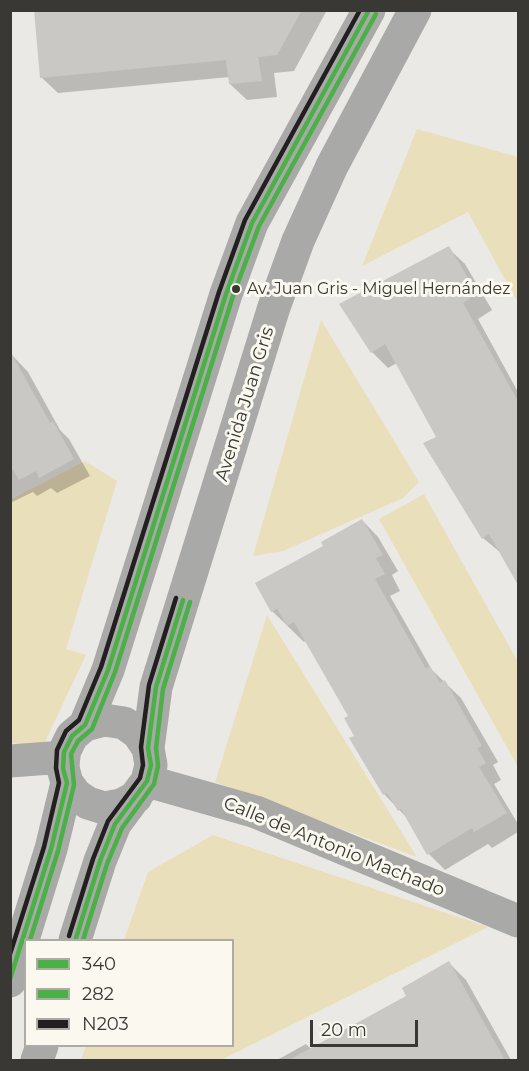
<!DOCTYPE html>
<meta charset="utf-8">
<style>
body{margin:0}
#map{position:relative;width:529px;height:1071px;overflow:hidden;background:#eae9e5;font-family:Montserrat,sans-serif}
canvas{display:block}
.frame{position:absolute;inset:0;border:12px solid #393834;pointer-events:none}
.legend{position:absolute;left:24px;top:939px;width:210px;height:108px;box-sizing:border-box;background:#faf8ef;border:2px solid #adaba4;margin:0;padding:8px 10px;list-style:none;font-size:18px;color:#393834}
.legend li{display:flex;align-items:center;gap:12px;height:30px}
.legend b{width:30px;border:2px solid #adaba4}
.scale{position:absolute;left:310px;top:1020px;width:108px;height:27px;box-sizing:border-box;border:3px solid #393834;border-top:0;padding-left:8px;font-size:18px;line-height:21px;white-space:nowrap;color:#393834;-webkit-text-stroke:4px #faf8ef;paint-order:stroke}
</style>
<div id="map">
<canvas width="529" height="1071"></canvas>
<div class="frame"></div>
<ul class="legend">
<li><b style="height:8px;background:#49b146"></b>340</li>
<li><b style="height:8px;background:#49b146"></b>282</li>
<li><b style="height:8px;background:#231f20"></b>N203</li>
</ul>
<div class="scale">20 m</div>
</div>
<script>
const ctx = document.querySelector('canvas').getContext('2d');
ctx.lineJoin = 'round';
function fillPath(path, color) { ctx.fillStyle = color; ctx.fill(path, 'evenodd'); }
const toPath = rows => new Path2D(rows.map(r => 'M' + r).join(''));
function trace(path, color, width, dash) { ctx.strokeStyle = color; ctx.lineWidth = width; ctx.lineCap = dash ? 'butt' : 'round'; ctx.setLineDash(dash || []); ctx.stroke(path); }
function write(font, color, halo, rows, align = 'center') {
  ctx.font = font + ' Montserrat,sans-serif'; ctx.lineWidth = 6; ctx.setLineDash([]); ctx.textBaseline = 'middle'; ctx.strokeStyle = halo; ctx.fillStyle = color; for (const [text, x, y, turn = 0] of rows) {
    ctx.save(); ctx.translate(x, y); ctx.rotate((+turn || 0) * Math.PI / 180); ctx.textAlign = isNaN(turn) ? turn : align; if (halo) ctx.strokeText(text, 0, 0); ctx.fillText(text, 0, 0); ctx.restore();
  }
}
fillPath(toPath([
 [417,129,518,157,518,303,468,212,362,266],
 [321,320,419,482,403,498,283,551,253,556],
 [85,461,117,481,66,649,86,655,43,746,11,743,10,500],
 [424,494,518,662,518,767,379,519],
 [267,615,417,857,215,782],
 [213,835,488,927,221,1060,81,1060,86,1046,232,1046,232,940,124,940,148,872]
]), '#eadfbb');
fillPath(toPath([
 [36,10,327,10,294,71,274,73,277,97,247,100,230,84,230,77,58,93,41,77],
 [448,248,465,264,492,310,478,319,518,392,518,583,501,553,483,538,438,437,397,363,388,368,372,352],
 [12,355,28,372,60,430,69,439,90,476,57,493,51,488,37,496,33,492,10,503],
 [362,520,378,537,398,571,392,575,400,591,390,596,432,670,461,698,498,762,493,765,501,780,494,784,518,824,518,832,492,848,488,844,445,870,429,854,409,820,384,794,356,736,350,717,306,640,304,642,272,611,325,546],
 [449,963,466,980,511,1060,277,1060,306,1044,312,1050,408,996]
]), '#0003');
fillPath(toPath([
 [34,10,302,10,277,55,258,57,262,81,229,84,226,60,40,78],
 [449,246,477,293,463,303,519,403,519,587,489,534,482,539,423,443,436,437,385,344,371,353,339,304],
 [10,351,50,423,53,421,74,459,39,478,36,471,19,480,10,465],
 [362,519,383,555,376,558,385,574,375,579,426,669,430,666,440,683,445,680,482,746,477,748,486,763,479,767,507,813,474,832,472,828,427,855,401,809,398,811,387,793,383,795,349,738,354,736,344,718,348,716,294,622,287,626,277,609,271,612,255,583,323,546,321,542],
 [449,961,505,1060,289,1060,406,996,402,988]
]), '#c9c8c5');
trace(toPath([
 [85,725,104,720,124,723,138,733,148,748],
 [10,761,64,757],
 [147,781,256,812,518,921],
 [136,797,121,805,104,808,88,803,76,795,67,783,63,768,64,752,72,736,85,725,108,670,226,294,252,223,369,10],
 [75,940,100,861,115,824,147,781,151,765,148,748,156,687,274,307,298,241,332,166,415,10],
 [10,981,51,849,67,783],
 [37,1060,42,1046]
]), '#a9a9a8', 33);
trace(toPath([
 [76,938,100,861,115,824,147,781,151,765,148,748,156,687,183,600],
 [10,979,51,849,67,783,63,768,64,752,72,736,85,725,108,670,226,294,252,223,369,10]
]), '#49b146', 4.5);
trace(toPath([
 [30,940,58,851,74,785,71,754,78,741,92,729,115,672,233,296,259,226,376,14],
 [83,940,107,864,122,828,154,784,158,766,156,748,163,689,190,602]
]), '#49b146', 4.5);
trace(toPath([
 [69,936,93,859,108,821,140,778,143,765,141,747,149,685,176,598],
 [10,954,44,847,59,783,56,768,57,750,66,731,79,720,101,667,219,292,245,220,360,10]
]), '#231f20', 4.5);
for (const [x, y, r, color] of [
 [236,289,5,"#393834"]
]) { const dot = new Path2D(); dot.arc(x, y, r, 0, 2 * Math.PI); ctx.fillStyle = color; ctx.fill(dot); trace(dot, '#faf8ef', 2); }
write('16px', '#393834', '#faf8ef', [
 ["Av. Juan Gris - Miguel Hernández",247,289]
], 'left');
write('18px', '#393834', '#faf8ef', [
 ["Avenida Juan Gris",245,404,-73],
 ["Calle de Antonio Machado",334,847,22]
]);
</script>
